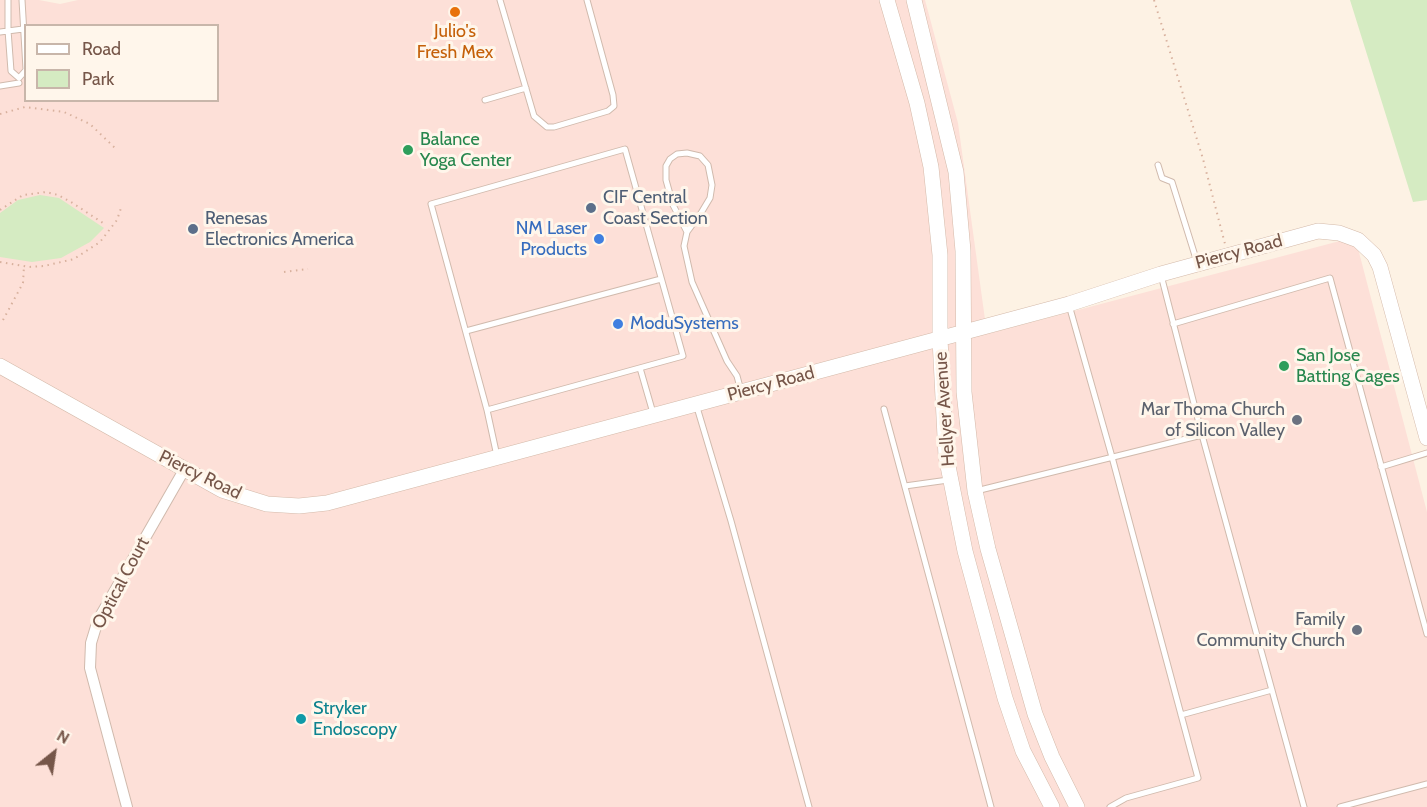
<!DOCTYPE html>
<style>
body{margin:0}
#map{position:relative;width:1427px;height:807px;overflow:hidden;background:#fdf2e4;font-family:Cabin,sans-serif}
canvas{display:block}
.legend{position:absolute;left:24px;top:24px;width:195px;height:78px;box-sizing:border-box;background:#fff6eb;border:2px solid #c8b6aa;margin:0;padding:8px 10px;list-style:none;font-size:18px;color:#765649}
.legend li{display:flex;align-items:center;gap:12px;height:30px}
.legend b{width:30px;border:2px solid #c8b6aa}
.north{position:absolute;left:24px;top:723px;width:60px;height:60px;-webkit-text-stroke:4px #fff6eb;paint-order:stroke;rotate:30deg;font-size:16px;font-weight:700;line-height:24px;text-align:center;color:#765649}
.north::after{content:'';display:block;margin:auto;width:21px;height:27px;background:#765649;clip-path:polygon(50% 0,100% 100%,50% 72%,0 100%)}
</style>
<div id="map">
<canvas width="1427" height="807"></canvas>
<ul class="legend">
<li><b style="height:8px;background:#fff"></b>Road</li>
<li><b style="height:16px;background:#d5ebc2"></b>Park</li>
</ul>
<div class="north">N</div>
</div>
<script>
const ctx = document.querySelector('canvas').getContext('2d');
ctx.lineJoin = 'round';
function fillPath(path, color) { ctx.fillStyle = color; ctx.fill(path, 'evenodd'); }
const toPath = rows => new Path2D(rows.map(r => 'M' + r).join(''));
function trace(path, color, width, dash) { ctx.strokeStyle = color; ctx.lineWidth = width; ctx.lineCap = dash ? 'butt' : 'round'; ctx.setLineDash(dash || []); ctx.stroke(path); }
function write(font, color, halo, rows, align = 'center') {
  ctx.font = font + ' Cabin,sans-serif'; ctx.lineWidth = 6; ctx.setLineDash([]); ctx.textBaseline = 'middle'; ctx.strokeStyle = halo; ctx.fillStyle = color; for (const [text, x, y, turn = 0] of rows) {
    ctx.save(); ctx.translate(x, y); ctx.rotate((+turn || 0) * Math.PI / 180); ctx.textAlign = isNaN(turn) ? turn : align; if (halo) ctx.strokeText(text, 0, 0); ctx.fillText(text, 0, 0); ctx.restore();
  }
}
fillPath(toPath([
 [0,0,39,0,60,4,78,0,925,0,958,123,987,334,1355,237,1427,512,1427,807,0,807],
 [26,26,218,26,218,100,26,100]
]), '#fde0d8');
fillPath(toPath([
 [1350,0,1427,0,1427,200,1413,202],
 [40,195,59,198,104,228,90,242,61,258,32,262,0,257,0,213,18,200]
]), '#d5ebc2');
const lane = toPath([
 [8,0,8,30,11,71,19,78,26,70],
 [22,0,26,69],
 [500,0,534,116,547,127,554,127,608,111,614,106,613,95,587,0],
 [0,32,23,29],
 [0,86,19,83],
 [485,100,526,88],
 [1158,165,1162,178,1172,182,1197,262],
 [687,232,701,213,710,198,712,185,708,165,700,156,687,153,677,154,670,159,666,166,666,180,673,205,687,232,684,246,692,282,727,361,737,376,741,391],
 [1161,275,1202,435,1304,807],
 [1069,305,1112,457,1198,778,1126,798,1110,807],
 [1173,324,1330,278,1427,634],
 [466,331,661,279],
 [640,368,653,413],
 [696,404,731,521,809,807],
 [884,409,991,807],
 [487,410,683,356,625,149,431,204,487,410,497,456],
 [1381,467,1427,453],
 [905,486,948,480],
 [976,491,1202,435],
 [1181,715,1272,690],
 [1340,807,1427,784]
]);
const street = toPath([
 [127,807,90,668,91,643,98,620,184,470]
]);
const secondary = toPath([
 [887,0,917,103,931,167,940,255,940,339,946,456,965,551,1005,698,1023,751,1052,807],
 [914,0,956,172,963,251,964,392,975,491,988,549,1035,714,1052,757,1077,807],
 [0,366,222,490,267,504,299,506,327,503,1069,304,1161,274,1318,231,1339,233,1358,240,1374,255,1380,267,1427,438]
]);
trace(lane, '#d0baad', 7);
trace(street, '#d0baad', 12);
trace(secondary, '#d4baaa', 16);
trace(toPath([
 [1154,0,1203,159,1225,244],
 [0,114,25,107,64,112,90,124,115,148],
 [0,210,23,195,46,192,58,195,71,202,106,225],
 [0,262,29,267,44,266,74,259,100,242,117,220,121,208],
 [284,272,308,269],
 [3,320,23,283,24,266]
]), '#d8b19e', 2, [1.5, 4.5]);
trace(lane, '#fff', 5);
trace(street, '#fff', 10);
trace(secondary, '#fff', 15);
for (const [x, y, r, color] of [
 [455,12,6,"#e8710a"],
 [408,150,6,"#2e9e5b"],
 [591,208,6,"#5c6f8a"],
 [193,229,6,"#5c6f8a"],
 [599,239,6,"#3f7fe0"],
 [618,324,6,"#3f7fe0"],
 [1284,366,6,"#2e9e5b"],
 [1297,420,6,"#6b7280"],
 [1357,630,6,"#6b7280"],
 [301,719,6,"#0f9aa8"]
]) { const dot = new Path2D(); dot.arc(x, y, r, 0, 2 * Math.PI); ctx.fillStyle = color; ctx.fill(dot); trace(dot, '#fff6eb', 2); }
write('18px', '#c56008', '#fff6eb', [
 ["Julio's",455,32],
 ["Fresh Mex",455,53]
]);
write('18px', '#27864d', '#fff6eb', [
 ["Balance",420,140],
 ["Yoga Center",420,161],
 ["San Jose",1296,356],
 ["Batting Cages",1296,377]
], 'left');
write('18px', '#4e5e75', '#fff6eb', [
 ["CIF Central",603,198],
 ["Coast Section",603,219],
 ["Renesas",205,219],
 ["Electronics America",205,240]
], 'left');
write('18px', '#366cbe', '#fff6eb', [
 ["NM Laser",587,229],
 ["Products",587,250],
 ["ModuSystems",630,324,"left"]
], 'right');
write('18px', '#765649', '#fff6eb', [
 ["Piercy Road",1239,252,-15],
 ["Piercy Road",771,384,-15],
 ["Hellyer Avenue",945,409,-94],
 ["Piercy Road",200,475,26],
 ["Optical Court",121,583,-62]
]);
write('18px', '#5b616d', '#fff6eb', [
 ["Mar Thoma Church",1285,410],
 ["of Silicon Valley",1285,431],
 ["Family",1345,620],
 ["Community Church",1345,641]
], 'right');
write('18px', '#0d838f', '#fff6eb', [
 ["Stryker",313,709],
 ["Endoscopy",313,730]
], 'left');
</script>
